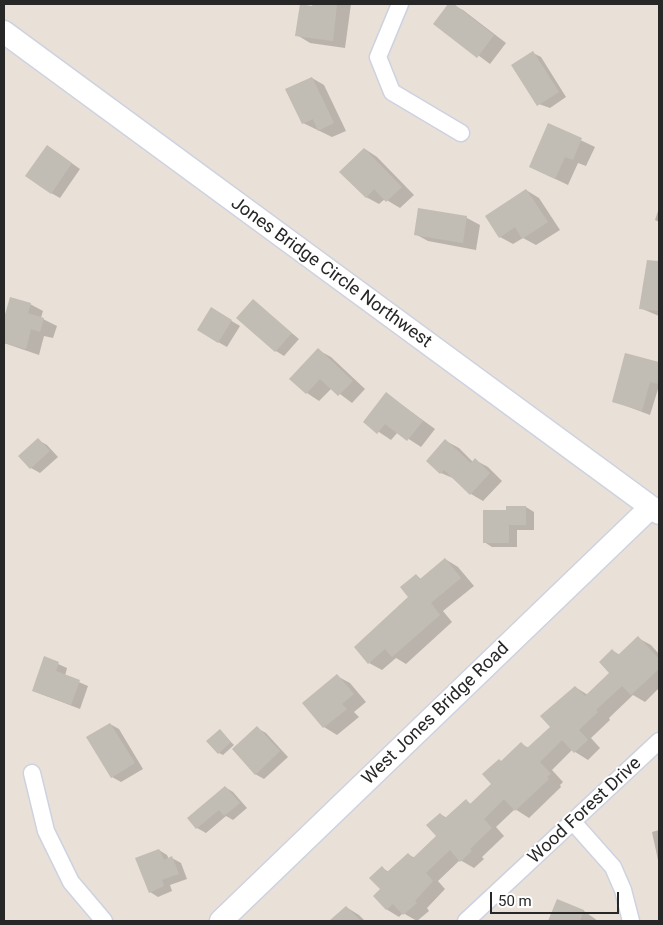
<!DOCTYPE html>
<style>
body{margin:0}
#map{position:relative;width:663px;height:925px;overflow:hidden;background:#e9e0d8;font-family:Roboto,sans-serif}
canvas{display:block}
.frame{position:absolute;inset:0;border:5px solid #272727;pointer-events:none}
.scale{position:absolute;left:490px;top:892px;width:129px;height:22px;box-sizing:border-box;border:2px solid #272727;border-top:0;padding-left:6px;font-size:15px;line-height:18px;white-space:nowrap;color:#272727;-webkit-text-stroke:4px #fff;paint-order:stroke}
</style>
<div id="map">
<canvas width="663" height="925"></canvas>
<div class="frame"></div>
<div class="scale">50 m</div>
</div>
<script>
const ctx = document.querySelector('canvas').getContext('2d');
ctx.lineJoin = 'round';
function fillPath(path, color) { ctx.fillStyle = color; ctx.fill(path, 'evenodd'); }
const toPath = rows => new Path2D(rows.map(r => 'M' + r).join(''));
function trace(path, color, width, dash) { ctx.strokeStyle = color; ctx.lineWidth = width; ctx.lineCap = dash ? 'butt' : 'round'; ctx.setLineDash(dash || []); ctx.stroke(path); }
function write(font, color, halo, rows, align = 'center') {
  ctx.font = font + ' Roboto,sans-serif'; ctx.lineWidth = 4; ctx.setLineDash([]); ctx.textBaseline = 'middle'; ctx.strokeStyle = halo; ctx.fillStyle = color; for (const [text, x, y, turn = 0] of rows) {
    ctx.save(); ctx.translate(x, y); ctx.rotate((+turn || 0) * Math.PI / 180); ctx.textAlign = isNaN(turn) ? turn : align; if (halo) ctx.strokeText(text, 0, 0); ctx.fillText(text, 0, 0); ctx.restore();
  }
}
fillPath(toPath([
 [314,4,351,4,345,48,310,43,297,35],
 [450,4,463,10,506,43,490,64,435,23],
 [533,53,541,57,566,97,550,108,536,103],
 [312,78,324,85,346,131,332,137,303,123],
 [549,125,595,147,586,166,578,163,568,185,530,167],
 [365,149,377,157,414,195,400,208,385,199,379,204,366,197],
 [56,152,80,169,60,198,51,193],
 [526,190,539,198,560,230,536,245,523,238,513,244,500,237],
 [659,208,659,222,655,220],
 [419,209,467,218,480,225,476,250,428,241,415,234],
 [648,261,659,262,659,316,640,308],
 [11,298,30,304,43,311,41,318,57,326,53,338,44,336,39,355,4,343,4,323],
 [253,301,299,339,284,356,276,351],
 [220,314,240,326,227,347,218,342],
 [318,350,331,357,365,389,352,403,332,388,319,401,307,393],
 [626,354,659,364,659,386,650,415,613,401],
 [387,394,435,429,421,447,398,432,391,440,364,422],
 [38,440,47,445,58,457,40,473,31,468,20,456],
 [446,441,459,448,473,462,475,460,488,467,502,481,483,501,471,494,455,479,441,473,428,461],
 [526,507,534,512,534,530,517,530,517,547,492,547,484,542,507,511],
 [445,559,458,567,474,586,443,611,452,622,406,664,396,658,382,670,369,663,410,598,416,575,421,579],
 [638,638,651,645,659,654,659,688,645,702,633,695,609,718,610,720,591,738,600,748,588,760,572,750,552,770,563,782,560,785,561,787,529,818,515,809,496,827,504,836,482,857,484,859,474,868,460,860,438,881,445,889,427,908,429,911,417,921,403,913,399,917,386,909,381,889,382,868,389,872,409,855,415,858,438,837,440,814,447,818,466,801,471,804,493,784,502,762,521,744,529,748,551,727,575,687,588,695,611,673,613,651,620,655],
 [45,658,67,668,65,676,88,686,80,709,33,691],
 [337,676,350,683,366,702,354,712,359,717,337,735,324,727,304,703],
 [110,724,119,729,143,769,121,782,112,777],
 [257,728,266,733,288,757,264,779,255,774],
 [220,731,234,745,223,755,219,753],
 [225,787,233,792,247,808,233,820,226,816,206,833,197,828,188,818],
 [659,830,659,865,652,832],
 [159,850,167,855,169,859,172,858,181,863,187,879,170,885,172,891,158,897,150,892],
 [558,901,584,911,598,921,550,921],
 [346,907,359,915,365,921,331,921]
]), '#0003');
fillPath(toPath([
 [300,4,312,6,313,4,337,4,333,41,295,36],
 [448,4,454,4,494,35,477,58,433,24],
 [533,51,559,92,537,106,511,65],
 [312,77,334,123,318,131,313,119,302,124,285,89],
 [548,123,582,138,573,160,565,157,555,179,529,167],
 [47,145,72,163,51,194,25,176],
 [364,148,402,187,386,202,374,189,366,198,339,172],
 [526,189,548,222,522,239,515,227,499,238,485,216],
 [418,208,467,216,463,243,414,235],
 [647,260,659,261,659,311,639,309],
 [10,297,31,303,28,313,44,318,40,332,31,329,26,349,4,343,4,318],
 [253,299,292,333,275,352,236,318],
 [211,307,232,320,218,343,197,330],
 [318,348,353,381,338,396,320,379,306,394,289,379],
 [625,353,659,362,659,384,650,382,642,411,612,402],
 [386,392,423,421,407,441,385,424,377,434,363,422],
 [38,438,50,451,30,469,18,456],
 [445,439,471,463,475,458,490,473,470,495,444,470,440,474,426,461],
 [506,506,526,506,526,525,509,525,509,543,483,543,483,510,506,510],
 [445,558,461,578,431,603,440,615,392,657,385,649,368,664,354,647,408,597,400,587,416,574,420,579],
 [638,636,659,659,659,669,631,695,622,686,596,710,598,712,579,730,588,740,574,753,562,740,540,762,551,774,547,777,549,779,515,811,504,799,484,819,492,828,470,849,472,851,460,862,450,850,426,873,433,881,415,901,417,903,403,915,393,904,386,910,373,896,380,889,369,878,382,866,387,872,408,853,413,858,436,836,426,825,440,813,445,818,466,799,470,804,491,784,482,774,499,759,501,761,521,742,527,748,550,727,540,716,575,686,585,696,609,673,599,662,612,649,618,655],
 [44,656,59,662,56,671,80,680,71,705,32,691],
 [337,674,354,694,342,704,347,709,323,728,302,703],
 [110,723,135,763,111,778,86,737],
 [257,726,280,751,255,775,232,749],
 [220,729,231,742,218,754,206,741],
 [225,786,240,803,224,816,219,810,196,829,187,818],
 [159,849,164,860,172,856,179,874,162,880,164,886,149,893,135,858],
 [557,899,584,910,580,921,548,921],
 [346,906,361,921,329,921]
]), '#c1bcb4');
const street = toPath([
 [400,4,378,57,392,92,461,133],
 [32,773,46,831,71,882,104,921],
 [573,822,613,867,623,890,631,921],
 [466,921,659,741]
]);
const secondary = toPath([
 [4,32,659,513],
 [221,921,651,507]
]);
trace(street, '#cdd2e0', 19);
trace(secondary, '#cdd2e0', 25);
trace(street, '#fff', 16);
trace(secondary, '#fff', 22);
write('18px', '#272727', '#fff', [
 ["Jones Bridge Circle Northwest",331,273,36],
 ["West Jones Bridge Road",436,714,-44],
 ["Wood Forest Drive",585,811,-43]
]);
</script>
